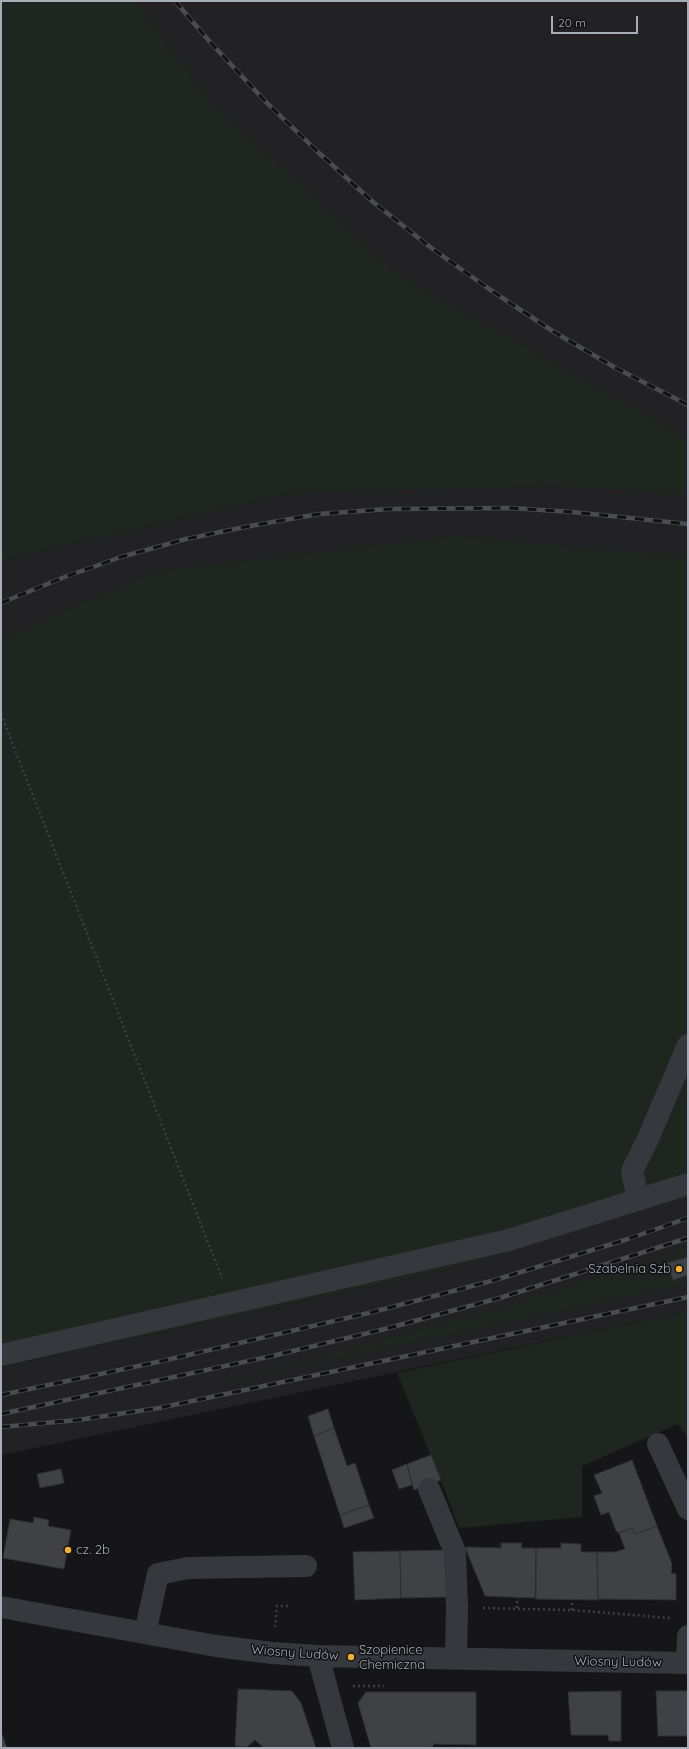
<!DOCTYPE html>
<meta charset="utf-8">
<style>
body{margin:0}
#map{position:relative;width:689px;height:1749px;overflow:hidden;background:#161618;font-family:Quicksand,sans-serif}
canvas{display:block}
.frame{position:absolute;inset:0;border:2px solid #a8adb8;pointer-events:none}
.scale{position:absolute;left:551px;top:16px;width:87px;height:18px;box-sizing:border-box;border:2px solid #a8adb8;border-top:0;padding-left:5px;font-size:12px;line-height:14px;white-space:nowrap;color:#a8adb8;-webkit-text-stroke:3px #111113;paint-order:stroke}
</style>
<div id="map">
<canvas width="689" height="1749"></canvas>
<div class="frame"></div>
<div class="scale">20 m</div>
</div>
<script>
const ctx = document.querySelector('canvas').getContext('2d');
ctx.lineJoin = 'round';
function fillPath(path, color) { ctx.fillStyle = color; ctx.fill(path, 'evenodd'); }
const toPath = rows => new Path2D(rows.map(r => 'M' + r).join(''));
function trace(path, color, width, dash) { ctx.strokeStyle = color; ctx.lineWidth = width; ctx.lineCap = dash ? 'butt' : 'round'; ctx.setLineDash(dash || []); ctx.stroke(path); }
function write(font, color, halo, rows, align = 'center') {
  ctx.font = font + ' Quicksand,sans-serif'; ctx.lineWidth = 3; ctx.setLineDash([]); ctx.textBaseline = 'middle'; ctx.strokeStyle = halo; ctx.fillStyle = color; for (const [text, x, y, turn = 0] of rows) {
    ctx.save(); ctx.translate(x, y); ctx.rotate((+turn || 0) * Math.PI / 180); ctx.textAlign = isNaN(turn) ? turn : align; if (halo) ctx.strokeText(text, 0, 0); ctx.fillText(text, 0, 0); ctx.restore();
  }
}
fillPath(toPath([
 [121,1,688,1,688,578,1,646,1,561,294,493,222,134],
 [688,1163,688,1311,1,1455,1,1367,444,1271]
]), '#222225');
fillPath(toPath([
 [1,1,136,1,205,96,396,273,688,438,688,494,552,486,294,493,1,561],
 [456,536,688,557,688,1196,444,1271,1,1367,1,639,151,572],
 [688,1248,688,1284,202,1388,494,1309],
 [688,1311,688,1439,678,1424,582,1466,582,1517,459,1528,441,1480,397,1373]
]), '#1e261f');
const building = toPath([
 [688,1257,688,1275,673,1280,667,1263,688,1257],
 [328,1409,334,1428,314,1436,308,1416,328,1409],
 [334,1428,347,1466,355,1463,369,1505,340,1515,314,1436,334,1428],
 [431,1455,441,1480,414,1490,407,1464,431,1455],
 [632,1460,657,1526,635,1534,632,1528,619,1533,616,1531,609,1512,601,1515,594,1496,602,1493,594,1475,632,1460],
 [407,1464,412,1485,399,1489,392,1470,407,1464],
 [61,1469,64,1483,40,1488,37,1474,61,1469],
 [369,1505,374,1518,344,1528,340,1515,369,1505],
 [34,1517,49,1520,48,1526,71,1530,64,1569,3,1558,10,1519,33,1523,34,1517],
 [657,1526,672,1564,671,1573,676,1574,676,1600,598,1599,597,1552,615,1552,625,1549,619,1533,632,1528,635,1534,657,1526],
 [501,1543,522,1543,521,1548,536,1548,536,1598,485,1596,465,1547,501,1548,501,1543],
 [561,1543,581,1544,581,1552,597,1552,598,1600,535,1599,536,1548,561,1548,561,1543],
 [446,1550,447,1597,401,1598,400,1551,446,1550],
 [400,1551,401,1598,355,1600,353,1552,400,1551],
 [238,1689,292,1691,301,1703,316,1748,264,1748,255,1740,247,1747,235,1746,238,1689],
 [621,1691,621,1741,609,1741,608,1735,571,1735,568,1692,621,1691],
 [656,1691,688,1691,688,1736,658,1736,656,1691],
 [366,1692,476,1692,476,1745,434,1744,431,1748,371,1748,358,1703,366,1692],
 [1,1731,7,1748,1,1748,1,1731]
]);
fillPath(building, '#404145');
trace(building, '#303034', 1);
trace(toPath([
 [1,714,222,1278],
 [483,1608,572,1610,670,1618],
 [517,1608,517,1597],
 [572,1610,572,1600],
 [275,1627,277,1606,289,1606],
 [353,1686,384,1686]
]), '#3d3f44', 2.5, [2, 3]);
trace(toPath([
 [638,1200,632,1171,647,1141,688,1045],
 [1,1355,509,1240,688,1184],
 [658,1444,688,1509],
 [429,1489,455,1552,457,1607,456,1659],
 [1,1607,216,1646,272,1653,318,1656,688,1663],
 [145,1633,158,1574,188,1568,306,1566],
 [318,1656,343,1748],
 [687,1663,688,1636]
]), '#37383d', 22);
const rail = toPath([
 [175,1,210,42,266,102,318,152,373,202,430,247,489,289,554,332,614,367,688,405],
 [1,603,62,578,121,557,186,539,250,526,319,514,389,509,511,508,572,512,688,524],
 [1,1395,162,1361,373,1312,495,1280,625,1240,688,1218],
 [1,1414,272,1356,385,1329,503,1297,688,1238],
 [1,1427,78,1420,159,1408,688,1297]
]);
trace(rail, '#4a4c52', 4.5);
trace(rail, '#111113', 3, [9]);
for (const [x, y, r, color] of [
 [679,1269,4,"#f2b134"],
 [68,1550,4,"#f2b134"],
 [351,1657,4,"#f2b134"]
]) { const dot = new Path2D(); dot.arc(x, y, r, 0, 2 * Math.PI); ctx.fillStyle = color; ctx.fill(dot); trace(dot, '#111113', 1.5); }
write('13px', '#a8adb8', '#111113', [
 ["Szabelnia Szb",671,1269,"right"],
 ["cz. 2b",76,1550],
 ["Szopienice",359,1650],
 ["Chemiczna",359,1665]
], 'left');
write('13px', '#a8adb8', '#111113', [
 ["Wiosny Ludów",295,1653,4],
 ["Wiosny Ludów",618,1662,1]
]);
</script>
